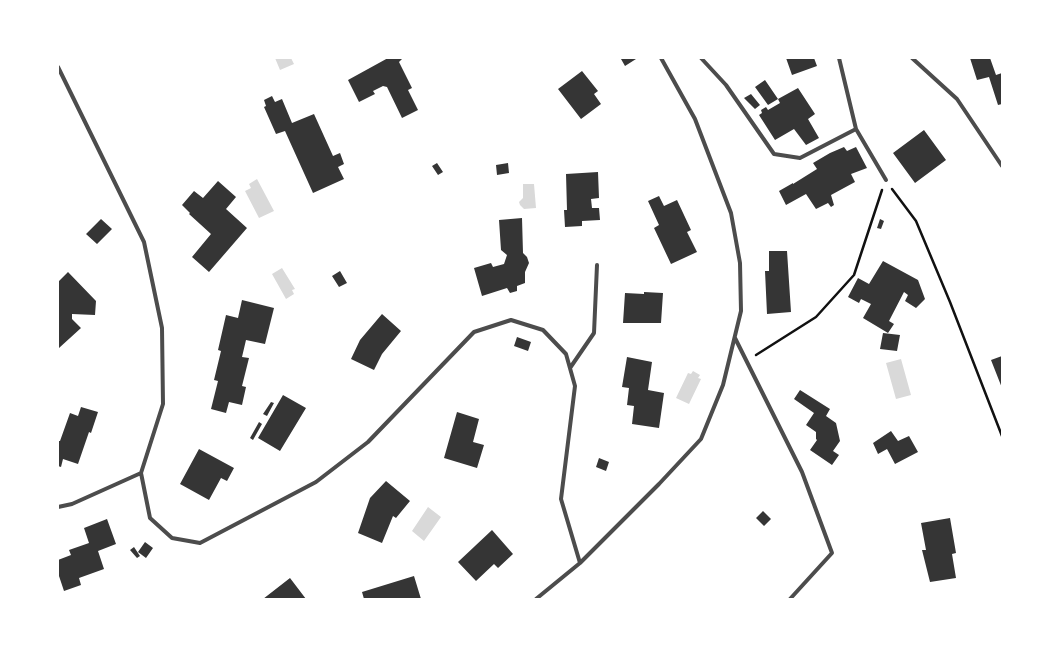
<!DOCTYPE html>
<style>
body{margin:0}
#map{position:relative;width:1060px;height:657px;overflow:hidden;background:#fff;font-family:"Varela Round",sans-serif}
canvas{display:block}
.frame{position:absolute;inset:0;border:59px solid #fff;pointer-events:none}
</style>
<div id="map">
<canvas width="1060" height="657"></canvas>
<div class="frame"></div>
</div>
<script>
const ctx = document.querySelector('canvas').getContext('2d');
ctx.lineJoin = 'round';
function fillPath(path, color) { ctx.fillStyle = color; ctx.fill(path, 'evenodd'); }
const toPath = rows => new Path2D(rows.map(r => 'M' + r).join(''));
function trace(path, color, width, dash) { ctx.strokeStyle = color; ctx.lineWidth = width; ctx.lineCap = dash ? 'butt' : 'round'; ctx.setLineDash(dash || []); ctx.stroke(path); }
fillPath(toPath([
 [275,58,291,58,294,64,280,70],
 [257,179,274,211,259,218,245,191,251,188,249,184],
 [523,184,534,184,536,208,524,209,520,205,519,202,523,198],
 [282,268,295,289,292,290,294,294,286,299,272,274],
 [901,359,911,395,896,399,886,363],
 [693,371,700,375,698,378,701,379,689,404,676,398,688,373,691,374],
 [428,507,441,517,424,541,412,531]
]), '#d9d9d9');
fillPath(toPath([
 [388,58,403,58,399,62,412,88,408,90,418,110,402,118,387,87,383,86,373,91,375,94,359,102,348,80],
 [623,58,635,58,636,59,625,66,621,59],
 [786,58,814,58,817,66,792,75],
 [970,58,990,58,996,75,1002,73,1002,104,998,105,989,77,977,80],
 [582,71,598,91,594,94,601,104,581,119,558,89],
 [765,80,778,99,768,105,755,87],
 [798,88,815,114,808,119,819,138,806,145,794,129,775,140,759,115,762,113,761,110,766,107,768,110,780,103,778,99],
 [751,94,760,105,755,109,744,98],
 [272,96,275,102,282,99,292,123,314,114,333,156,340,153,344,164,338,167,344,179,313,193,285,131,276,134,264,107,266,106,264,100],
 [924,130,946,160,915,183,893,153],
 [844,147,847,151,856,147,867,168,851,174,855,182,831,195,834,205,831,207,828,203,816,209,806,194,786,205,779,191,793,183,793,184,817,169,813,163,830,153],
 [437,163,443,172,438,175,432,166],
 [508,163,509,173,497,175,496,165],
 [598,172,599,198,591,199,592,208,599,208,600,220,582,221,582,226,565,227,564,210,567,210,566,174],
 [218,181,236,197,226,209,247,228,209,272,192,257,211,234,189,214,190,213,182,205,194,191,203,198],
 [659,196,664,206,677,200,691,230,687,232,697,252,671,264,654,228,659,225,648,201],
 [522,218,523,253,527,257,529,263,525,272,525,283,517,286,517,291,510,293,507,288,482,296,474,268,491,263,493,267,504,264,507,255,501,250,499,220],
 [101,219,112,229,97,244,86,234],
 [880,219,884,221,881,229,877,228],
 [769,251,787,251,791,312,767,314,765,271,769,271],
 [883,261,918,280,925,299,916,308,905,301,908,295,904,292,889,321,894,324,888,333,863,318,871,304,861,299,859,303,848,297,858,278,869,284],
 [340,271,347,283,339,287,332,276],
 [68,272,96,301,95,315,72,314,72,319,81,328,59,348,58,282],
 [644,292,663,293,661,323,623,323,625,293,644,294],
 [242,300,274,308,265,344,246,340,242,357,249,358,242,386,246,387,242,405,229,402,226,413,211,409,218,381,214,380,221,351,218,350,226,315,238,318],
 [382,314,401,331,382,354,374,370,351,359,360,340],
 [883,333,900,335,897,351,880,349],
 [517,337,531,342,528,351,514,346],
 [1002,356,1002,388,991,360],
 [627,357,652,362,648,390,664,393,659,428,632,424,634,406,627,405,629,388,622,387],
 [800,390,830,409,826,416,836,423,840,441,833,451,839,455,832,465,810,450,817,440,816,439,816,432,806,425,814,413,794,399],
 [283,395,306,408,280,451,258,438],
 [271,402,274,403,267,416,263,414],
 [81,407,98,412,91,433,89,432,78,464,63,459,61,467,58,466,58,441,60,441,70,413,78,416],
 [457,412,479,419,473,442,484,445,477,468,444,458],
 [259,422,262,424,253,440,250,438],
 [891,431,898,441,909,436,918,452,895,464,887,449,878,454,873,443],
 [199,449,234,468,227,481,221,478,209,500,180,484],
 [599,458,609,462,606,471,596,467],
 [386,481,410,501,396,518,393,516,382,543,358,533,370,498],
 [763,511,771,519,764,526,756,518],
 [950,518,956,553,952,554,956,578,930,582,922,550,926,550,921,523],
 [107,519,116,544,98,551,104,569,79,578,81,585,64,591,58,573,58,560,71,555,69,550,89,543,84,528],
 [492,530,513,554,498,568,494,564,476,581,458,562],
 [145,542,153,548,146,558,138,552],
 [134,547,140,556,137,558,130,550],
 [414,576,421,599,364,599,362,592],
 [290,578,306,599,263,599]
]), '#353535');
trace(toPath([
 [892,189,916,221,950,302,1002,436],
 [756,355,816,317,854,275,882,190]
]), '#111', 2.5);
trace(toPath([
 [701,58,726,85,774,154,800,158,856,129],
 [839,58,856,129,886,180],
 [912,58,957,99,1002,166],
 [58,67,144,242,162,328,163,404,141,473,150,518,172,538,200,543,316,482,368,442,474,332,511,320,543,330,566,354,575,386,561,499,580,563],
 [735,338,802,472,832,553,790,599],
 [570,368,594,333,597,265],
 [58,507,72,504,141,473],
 [536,599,580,563,659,484,701,439,723,385,741,311,740,263,731,213,695,119,661,58]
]), '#4c4c4c', 4);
</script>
